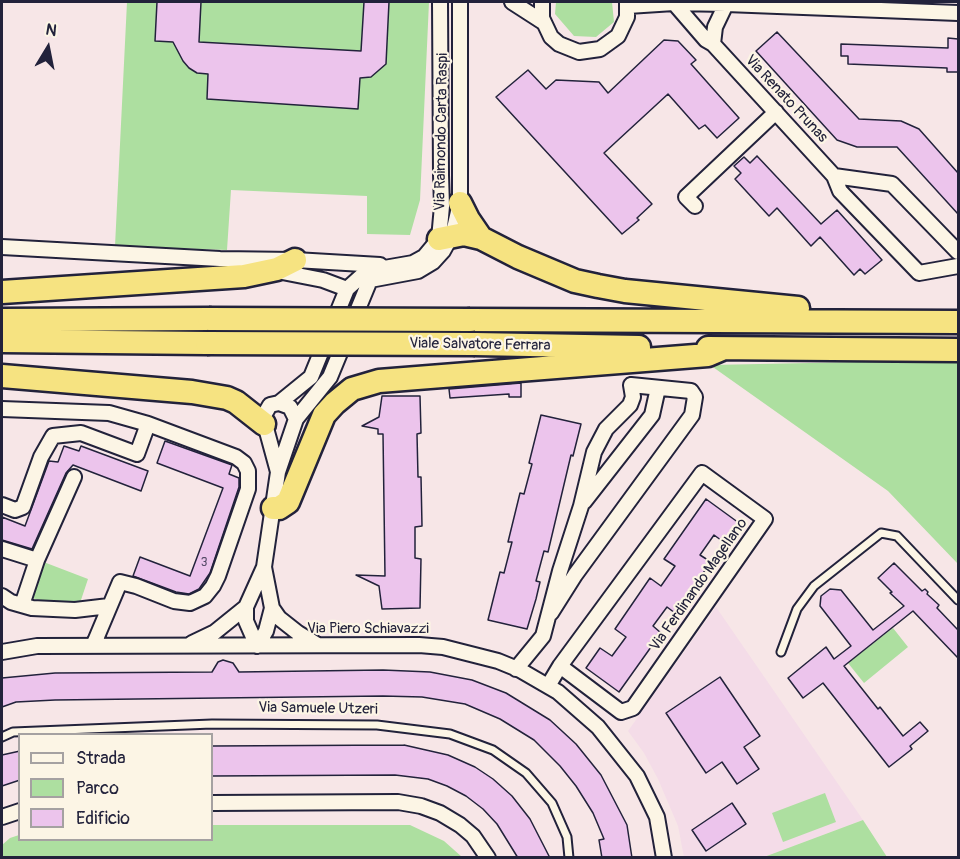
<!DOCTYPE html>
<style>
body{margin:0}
#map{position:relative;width:960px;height:859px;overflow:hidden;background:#f7e6e7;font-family:Pangolin,sans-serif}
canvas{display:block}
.frame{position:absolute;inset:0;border:3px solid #22223b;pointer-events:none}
.legend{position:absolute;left:18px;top:733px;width:195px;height:108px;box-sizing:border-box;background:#fcf5e5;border:2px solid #a5a1a1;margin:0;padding:8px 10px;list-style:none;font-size:18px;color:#22223b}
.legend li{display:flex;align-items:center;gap:12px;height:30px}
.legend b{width:30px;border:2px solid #a5a1a1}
.north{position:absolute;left:18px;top:18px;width:60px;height:60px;-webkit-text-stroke:4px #fcf5e5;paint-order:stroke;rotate:10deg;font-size:16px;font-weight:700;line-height:24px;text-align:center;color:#22223b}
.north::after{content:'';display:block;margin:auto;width:21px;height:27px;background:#22223b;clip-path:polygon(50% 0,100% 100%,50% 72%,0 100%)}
</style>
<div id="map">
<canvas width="960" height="859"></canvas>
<div class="frame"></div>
<ul class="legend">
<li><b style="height:8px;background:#fcf5e5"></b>Strada</li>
<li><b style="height:16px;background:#addfa0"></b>Parco</li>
<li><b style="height:16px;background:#ecc4ec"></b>Edificio</li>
</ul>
<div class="north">N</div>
</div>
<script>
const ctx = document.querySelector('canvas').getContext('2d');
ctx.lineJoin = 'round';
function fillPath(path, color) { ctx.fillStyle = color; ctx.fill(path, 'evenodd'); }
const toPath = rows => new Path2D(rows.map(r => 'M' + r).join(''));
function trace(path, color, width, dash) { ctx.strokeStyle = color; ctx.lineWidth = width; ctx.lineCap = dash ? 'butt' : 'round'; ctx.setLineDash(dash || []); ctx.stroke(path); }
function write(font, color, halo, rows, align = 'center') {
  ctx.font = font + ' Pangolin,sans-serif'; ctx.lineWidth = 4.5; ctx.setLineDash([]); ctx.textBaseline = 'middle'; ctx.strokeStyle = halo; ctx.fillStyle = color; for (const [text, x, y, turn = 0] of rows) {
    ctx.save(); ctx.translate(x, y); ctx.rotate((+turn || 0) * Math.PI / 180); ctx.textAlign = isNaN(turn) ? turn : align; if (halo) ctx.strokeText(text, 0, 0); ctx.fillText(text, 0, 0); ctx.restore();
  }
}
fillPath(toPath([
 [716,607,863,820,764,857,684,857,678,826,658,779,644,753,628,731]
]), '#f4dce8');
fillPath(toPath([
 [127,2,429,2,420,200,410,235,367,234,367,196,231,190,227,250,115,246],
 [556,2,612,2,614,22,596,37,574,36,555,14],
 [958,360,958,564,888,491,710,365],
 [41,561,88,579,80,603,56,603,31,598],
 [893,628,908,647,864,683,848,663],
 [825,793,836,822,783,842,772,813],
 [863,820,887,857,764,857],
 [212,825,410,825,444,841,462,857,2,857,2,845,10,838,19,835,20,840,212,840]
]), '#addfa0');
const building = toPath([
 [157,2,201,2,199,42,361,51,364,2,389,2,386,64,371,77,360,78,358,109,207,99,208,74,197,73,189,68,183,61,173,42,155,41,157,2],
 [777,32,859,119,901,121,919,129,958,173,958,214,897,147,857,147,837,140,756,51,777,32],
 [948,38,958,39,958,72,947,72,947,68,848,64,848,56,841,56,841,44,948,48,948,38],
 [664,40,678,41,696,60,691,64,739,118,717,138,705,125,699,129,668,94,604,153,652,204,637,218,639,220,622,234,496,97,528,70,546,89,556,80,599,82,608,93,664,40],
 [757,156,821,224,837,210,882,260,865,274,860,269,854,275,820,237,811,246,777,208,769,216,735,179,741,173,734,166,744,157,750,163,757,156],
 [521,383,521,397,509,397,509,394,450,398,449,389,521,383],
 [382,396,420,396,421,433,417,434,418,477,421,477,422,526,415,527,415,558,421,559,420,608,382,609,379,586,356,575,385,576,383,434,378,434,378,429,362,426,379,417,382,396],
 [541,415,581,424,573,456,571,455,548,552,544,551,536,581,540,582,536,599,527,629,488,620,500,572,504,573,512,542,508,542,520,493,524,494,532,464,529,463,541,415],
 [165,441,232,465,229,474,239,478,239,487,210,573,199,589,189,594,176,592,133,576,140,557,190,576,223,488,157,463,165,441],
 [64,446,79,451,81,446,148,471,141,491,73,465,66,473,32,549,2,540,2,517,25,526,49,461,58,462,64,446],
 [706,499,739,523,725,543,714,535,700,555,711,562,675,613,667,607,653,626,661,633,619,692,586,668,600,648,612,656,626,637,615,629,650,578,661,586,675,566,664,559,706,499],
 [894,563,922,591,925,589,928,592,927,594,939,605,937,608,958,630,958,658,913,611,844,666,878,709,880,707,903,736,920,722,928,731,910,746,912,749,889,767,823,683,803,698,788,678,826,647,834,659,851,646,820,606,821,596,830,589,841,590,873,630,904,606,890,593,892,592,878,578,894,563],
 [223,660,233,663,239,672,383,670,430,672,472,680,506,693,550,720,576,744,601,775,627,825,632,858,602,858,599,840,604,839,593,813,576,786,560,766,534,740,500,719,465,704,422,697,383,696,55,700,16,702,2,707,2,678,55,673,212,672,218,662,223,660],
 [720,677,760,736,744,747,759,769,737,784,722,762,706,773,666,713,720,677],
 [404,745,448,755,475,767,493,779,512,796,530,819,550,858,518,858,497,824,483,809,466,796,447,786,428,779,395,775,212,776,212,746,404,745],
 [20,751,20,780,2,786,2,755,20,751],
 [732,803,746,824,706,851,692,830,732,803]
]);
fillPath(building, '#ecc4ec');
trace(building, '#22223b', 1.5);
const service = toPath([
 [781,652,797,609,814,586,881,533,897,536,958,600],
 [2,737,13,732,212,724,377,725,450,734,493,750,526,773,552,803,567,837,569,858]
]);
const minor = toPath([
 [512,2,543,22],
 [542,2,542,18,551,37,559,44,579,52,600,49,618,36,627,17,627,2],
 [674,3,706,40,713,44,834,176,840,191,919,273,958,266],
 [628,6,674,3,726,4,958,13],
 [713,44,715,27,726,4],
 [834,176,892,184,958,252],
 [695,206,686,197,776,112],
 [2,247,220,259,295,260,380,265],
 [277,271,323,280,347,289],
 [370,280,418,271,433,262,443,251,453,233,460,203,460,2],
 [279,403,311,377,347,289,367,271,413,263,424,257,439,239,442,206,441,175,440,2],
 [279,403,290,407,296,419,278,472,263,417,270,405,279,403],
 [2,409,109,413,148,424],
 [296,419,330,377,370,280],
 [584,502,652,415,658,388],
 [2,505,15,510,23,507,41,457,53,436,81,433,137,454,148,424,236,457,244,463,248,471,248,489,218,576,213,586,205,596,190,603,174,601,136,586,120,582,93,646],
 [2,549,37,560],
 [264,567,272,608,279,618,298,633,316,644],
 [2,596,11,602,32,608,75,610,109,606],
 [22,605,37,560,74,477],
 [246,607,246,621,257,646],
 [192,643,215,632,246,607,264,567,278,472],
 [257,646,266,631,272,608],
 [2,652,37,646,419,645,443,647,498,661,520,670,558,692,598,727,637,776,657,817,664,858],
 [516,669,543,636,560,571,581,506,594,452,606,429,630,405,633,397,631,385,691,391,695,397,692,415,575,575,551,613],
 [548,686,560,666,702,473,765,519,633,708,621,712,560,666],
 [212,803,398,802,421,806,440,813,460,825,473,836,488,858],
 [2,817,20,811]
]);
const trunk = toPath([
 [460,203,468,219,481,238],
 [439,239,464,234,481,238,518,257,575,281,598,286,625,291,798,308],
 [2,292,244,276,277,269,295,260],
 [2,320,209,319],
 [470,320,958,322],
 [2,341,207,343],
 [475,344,639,347],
 [708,348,958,350],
 [2,376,192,392,227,398,236,402,264,424],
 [273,508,279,508,288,502,324,415,335,403,352,389,379,381,708,355,722,349]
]);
trace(service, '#22223b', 11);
trace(minor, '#22223b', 18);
trace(trunk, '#22223b', 27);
trace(service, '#fcf5e5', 7);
trace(minor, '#fcf5e5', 14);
trace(trunk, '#f6e381', 22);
const trunkBridge = toPath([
 [209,319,470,320],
 [207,343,475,344]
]);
trace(trunkBridge, '#22223b', 27, []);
trace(trunkBridge, '#f6e381', 22);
write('12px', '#544a67', null, [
 ["3",204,563]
]);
write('15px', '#22223b', '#fcf5e5', [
 ["Via Renato Prunas",786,99,47],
 ["Via Raimondo Carta Raspi",442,132,-89],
 ["Viale Salvatore Ferrara",480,345,1],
 ["Via Ferdinando Magellano",699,585,-55],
 ["Via Piero Schiavazzi",368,629],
 ["Via Samuele Utzeri",318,709,1]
]);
</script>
